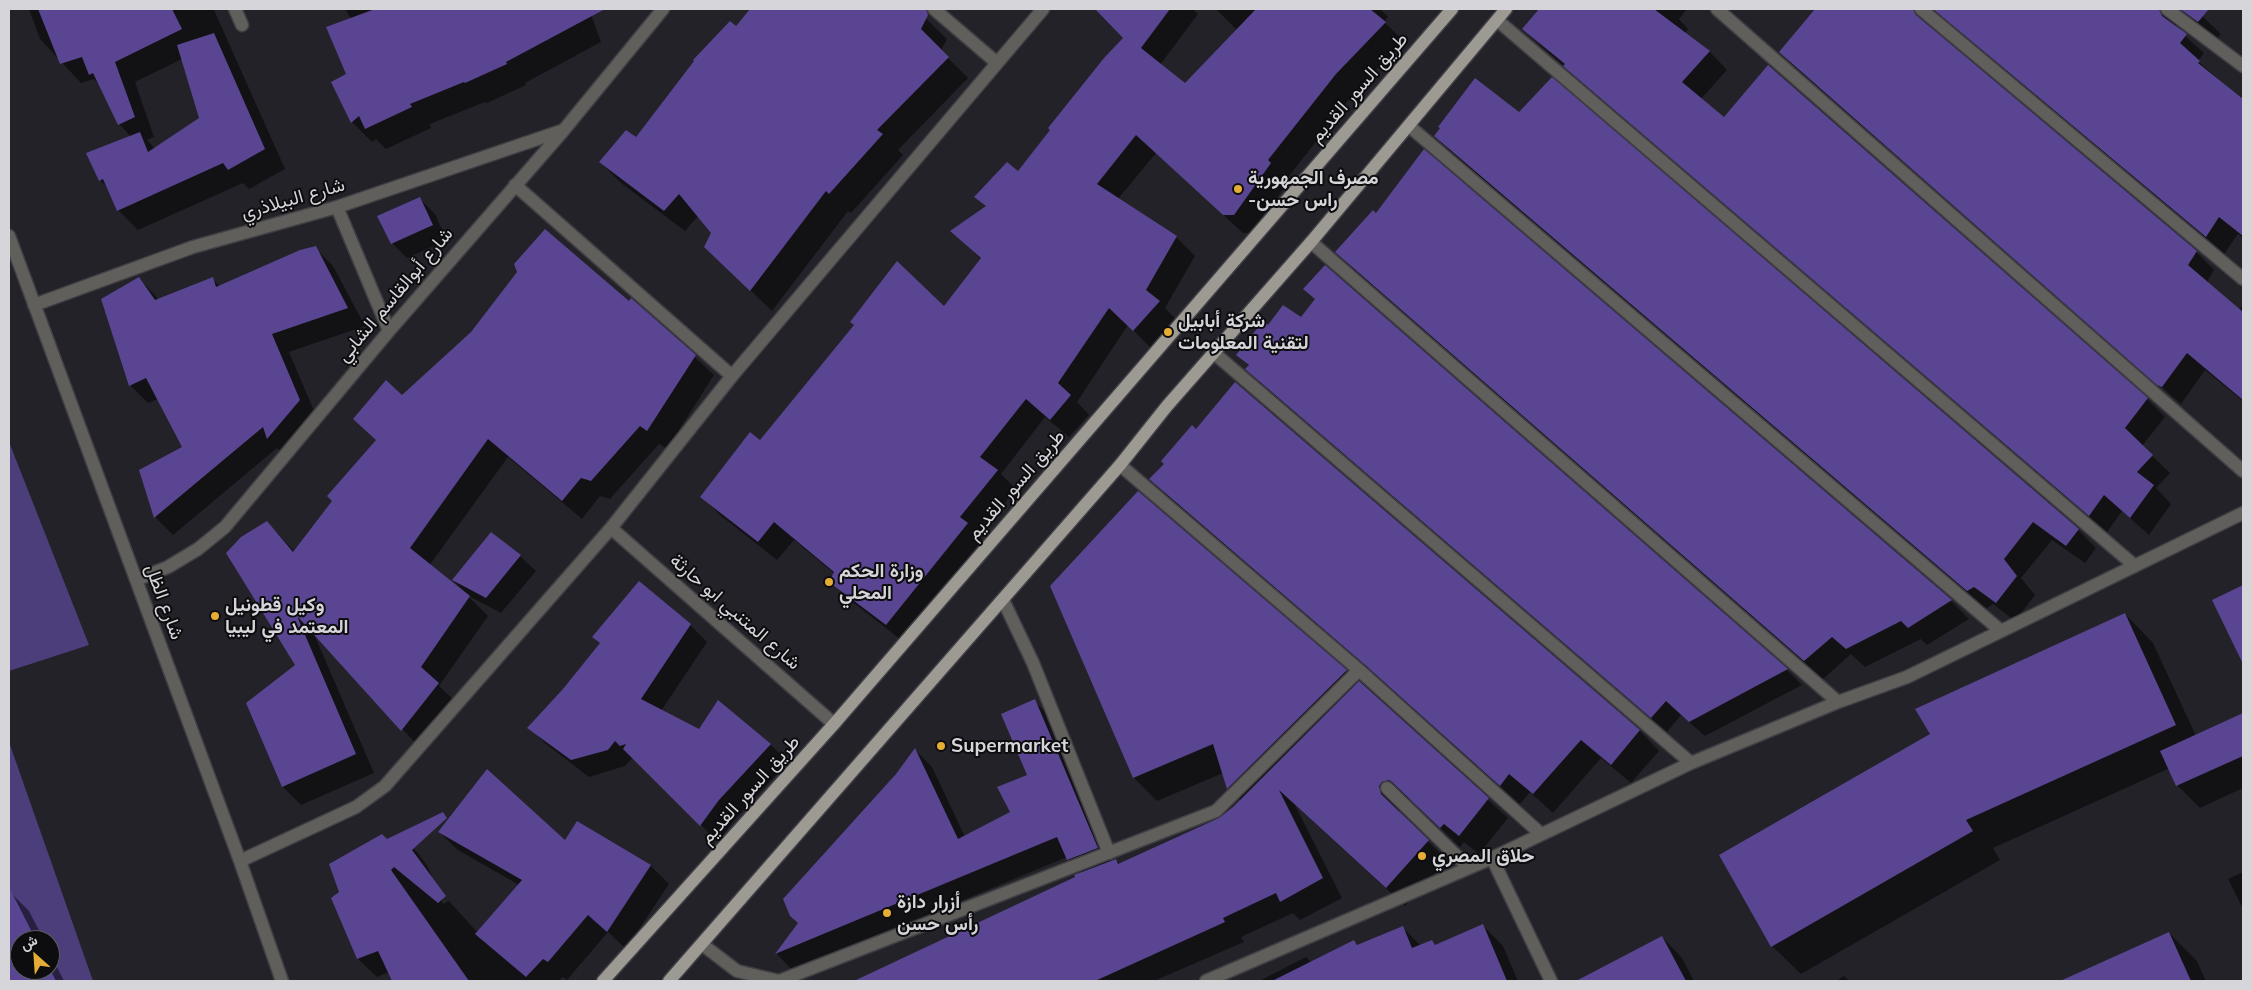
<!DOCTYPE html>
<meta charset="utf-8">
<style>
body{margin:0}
#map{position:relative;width:2252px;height:990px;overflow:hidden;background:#232228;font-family:Mulish,Vazirmatn,sans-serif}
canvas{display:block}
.frame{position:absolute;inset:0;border:10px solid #d6d5d9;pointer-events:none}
.north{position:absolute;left:10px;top:930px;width:50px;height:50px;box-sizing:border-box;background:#0d0c0f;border:1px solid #5d5c60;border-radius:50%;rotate:334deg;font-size:14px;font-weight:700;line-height:20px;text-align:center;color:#d6d5d9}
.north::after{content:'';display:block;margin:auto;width:18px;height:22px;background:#e5ad35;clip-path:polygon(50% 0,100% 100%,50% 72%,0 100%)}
</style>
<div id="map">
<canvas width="2252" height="990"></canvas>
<div class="frame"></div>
<div class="north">ش</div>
</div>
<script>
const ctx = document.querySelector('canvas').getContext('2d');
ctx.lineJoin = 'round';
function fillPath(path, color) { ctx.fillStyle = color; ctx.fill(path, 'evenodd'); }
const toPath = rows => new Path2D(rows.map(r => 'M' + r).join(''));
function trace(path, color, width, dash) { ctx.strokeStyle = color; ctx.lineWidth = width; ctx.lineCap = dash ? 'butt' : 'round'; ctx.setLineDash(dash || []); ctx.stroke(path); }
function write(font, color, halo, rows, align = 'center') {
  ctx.font = font + ' Mulish,Vazirmatn,sans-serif'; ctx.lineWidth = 4; ctx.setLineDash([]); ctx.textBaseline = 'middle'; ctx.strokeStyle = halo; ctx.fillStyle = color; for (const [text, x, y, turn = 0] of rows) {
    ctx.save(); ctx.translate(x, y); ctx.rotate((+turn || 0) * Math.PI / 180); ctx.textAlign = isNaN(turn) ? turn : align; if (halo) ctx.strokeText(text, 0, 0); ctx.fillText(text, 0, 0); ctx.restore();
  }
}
fillPath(toPath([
 [9,442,89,645,9,671],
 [9,742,93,981,9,981],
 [20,940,50,940,50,970,20,970]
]), '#4c3d7b');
fillPath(toPath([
 [29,9,219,9,214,10,285,169,249,189,243,183,138,230,118,210,109,189,100,180,88,154,131,137,119,124,99,84,94,79,81,83,40,39],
 [182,59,200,118,155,149,147,140,154,137,135,82],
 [345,9,589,9,601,42,525,83,526,85,487,103,485,102,430,124,431,128,386,149,376,139,372,142,352,122,351,19],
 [751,9,916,9,947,39,941,51,968,78,898,150,903,155,851,213,848,211,772,311,726,267,712,233,698,216,685,231,621,183,600,162,636,139],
 [1097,9,1193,9,1198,14,1160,65,1185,84,1237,30,1216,9,1380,9,1388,17,1384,22,1404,41,1354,93,1286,180,1288,182,1253,233,1243,233,1156,153,1118,199,1176,237,1195,256,1165,308,1178,321,1152,349,1128,325,1077,402,1089,415,1069,437,1045,417,1001,474,1016,489,979,536,986,543,905,643,850,600,831,581,835,574,794,540,777,560,720,515,702,496,761,441,944,308,981,259,952,231,987,207,976,197,1018,172,1125,38],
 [1540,9,1687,9,1679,19,1688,29,1685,34,1710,52,1727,70,1701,99,1724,119,2147,399,2165,417,2142,446,2170,473,2156,488,2171,504,2149,535,2122,511,2107,532,1542,47,1524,29],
 [1817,9,2201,9,2198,12,2221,34,2217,39,2179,22,2176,28,2204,53,2198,61,2243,101,2243,238,2238,234,2224,254,1946,20,1936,19,1932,22,1931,28,2196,252,2214,270,2207,282,2239,310,2243,305,2243,401,2205,370,2181,404,1798,70,1780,52],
 [1435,136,2078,530,2096,548,2085,563,2052,540,2021,578,2035,595,2015,621,1993,604,1986,609,1453,154],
 [1424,151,1951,601,1969,619,1927,645,1921,639,1865,667,1851,654,1823,679,1355,271,1337,252,1376,215],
 [420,199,435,214,447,240,407,258,392,243],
 [315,248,333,266,365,326,289,352,317,418,286,456,277,448,173,535,155,517,141,470,184,448,158,399,148,403,130,385,139,278,159,300,212,279,221,287],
 [1325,266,1787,670,1802,685,1705,736,1681,715,1667,732,1262,384,1247,369,1249,366,1238,355,1268,327,1301,319,1316,300],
 [632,300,714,375,667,449,659,444,610,499,600,496,582,519,508,457,429,566,465,594,466,593,453,580,520,556,536,571,501,613,467,595,488,616,439,686,457,703,421,749,314,634,374,773,301,805,283,787,297,666,267,522,295,552,377,441,402,396],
 [1235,384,1640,731,1659,751,1631,783,1601,758,1553,813,1530,792,1520,804,1385,683,1170,499,1151,479,1196,430],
 [1138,493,1359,683,1508,818,1479,854,1464,842,1460,847,1413,801,1409,799,1401,801,1398,806,1400,814,1447,860,1405,906,1295,805,1342,898,1300,920,1293,913,1241,937,1244,942,1154,981,857,981,1077,878,1082,873,1067,857,793,971,777,954,800,923,915,750,932,767,965,837,1012,813,1029,775,1034,701,1052,718,1113,861,1116,860,1120,864,1220,819,1241,801,1228,788,1223,773,1157,801,1134,778],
 [639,583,690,625,707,642,661,711,699,731,718,702,771,745,788,762,736,818,718,842,633,757,625,766,589,777,546,744,529,727,564,690,601,644,594,637],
 [2243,586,2243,646,2229,631,2214,601],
 [2125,614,2153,643,2196,736,2243,714,2243,788,2200,808,2178,786,2170,768,1993,848,2000,860,1801,974,1772,946,1721,856,1932,735],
 [578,822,651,866,669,884,626,949,608,932,567,980,563,977,558,981,394,981,389,972,377,977,358,959,341,892,387,841,399,835,418,853,428,867,443,904,449,901,478,933,519,885,458,850,439,832,565,842],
 [2243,872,2243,909,2228,879],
 [10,892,29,911,44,940,20,940,20,970,50,970,50,953,64,981,9,981,9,893],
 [1483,926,1503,946,1518,981,1259,981,1306,957,1312,963,1354,941,1359,946,1403,928,1421,946,1432,941,1436,946],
 [2169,933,2197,961,2206,981,2063,981],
 [1662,937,1682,958,1694,981,1604,981,1598,971],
 [1844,976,1849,981,1836,981]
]), '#0007');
fillPath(toPath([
 [38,9,172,9,182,29,115,62,135,117,118,125,93,73,89,75,82,57,60,64],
 [375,9,605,9,506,62,507,64,465,83,464,82,410,104,412,107,365,129,359,116,351,123,331,82,346,74,326,27],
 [750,9,926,9,928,15,921,29,949,57,877,130,883,134,829,194,826,191,750,291,704,247,711,233,679,194,664,211,599,162,626,130,636,137,694,61,693,60,730,21,736,26],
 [1095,9,1170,9,1141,48,1185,83,1256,9,1370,9,1386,22,1336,74,1268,160,1271,163,1234,215,1223,215,1136,135,1097,184,1177,236,1146,290,1160,301,1133,331,1109,308,1058,383,1071,395,1050,420,1026,399,980,457,998,470,960,517,968,523,886,625,829,582,834,572,774,522,758,542,700,497,750,432,760,440,854,325,850,322,897,261,944,306,981,258,950,231,986,206,974,197,1007,162,1018,171,1050,130,1048,128,1104,58,1123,38],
 [1539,9,1654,9,1710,51,1682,82,1724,117,1768,65,2148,398,2125,428,2153,455,2137,472,2154,485,2130,518,2104,495,2089,516,1563,66,1565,64,1522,29],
 [1815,9,1913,9,1916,15,2197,251,2188,265,2243,312,2243,400,2187,353,2162,387,2157,385,1779,52],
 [1933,9,2159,9,2162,16,2187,34,2180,43,2200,61,2198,63,2243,99,2243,236,2219,217,2206,237],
 [2180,9,2209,9,2198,22],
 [214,33,265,149,228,170,223,163,117,211,103,179,99,181,86,153,140,132,148,152,199,118,177,45],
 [1552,77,2079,529,2066,546,2033,522,2004,559,2017,576,1996,603,1974,587,1967,591,1434,136,1440,128,1438,127,1475,78,1519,112],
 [1424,149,1952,600,1908,628,1901,621,1846,649,1832,637,1804,661,1335,252,1373,210,1376,213],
 [420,197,433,225,391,244,377,216],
 [545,229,629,301,631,298,696,355,647,431,640,426,591,481,581,478,562,501,488,439,410,548,470,596,421,667,439,683,401,731,297,616,356,754,282,787,246,703,295,665,226,553,241,537,267,521,293,552,332,501,327,496,376,440,353,419,386,380,402,395,471,332,517,272,514,264],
 [316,246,348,308,272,334,300,400,267,439,263,427,154,518,139,470,182,447,146,378,129,386,101,299,139,277,155,300,213,277,216,287,300,250],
 [1325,265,1788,669,1689,722,1666,701,1651,718,1245,369,1249,365,1236,355,1263,321,1268,325,1283,305,1301,317,1315,299,1303,289],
 [1235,382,1640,730,1611,765,1581,740,1533,794,1509,774,1500,786,1364,664,1149,479,1164,464,1161,461,1192,425,1196,429],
 [1138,491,1347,670,1227,789,1213,744,1133,778,1050,586],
 [491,532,521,555,486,598,452,580],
 [639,581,691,624,641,699,699,729,718,700,771,744,719,800,700,826,623,749,626,744,620,746,615,741,608,750,571,760,527,728,563,689,600,643,592,637],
 [2243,585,2243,664,2212,600],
 [2125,613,2176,725,1966,820,1973,831,1771,947,1719,855,1930,734,1915,709],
 [1359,681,1489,798,1459,836,1444,824,1440,828,1392,782,1389,780,1382,782,1379,786,1381,794,1429,840,1386,888,1279,790,1323,878,1280,902,1276,893,1223,918,1225,922,1095,981,854,981,1075,877,1074,875,1116,859,1118,864,1219,818,1233,807],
 [1035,699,1098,848,1067,860,1057,837,775,954,798,923,790,916,783,899,896,774,915,748,958,839,1010,812,997,787,1027,775,1001,714],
 [2243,713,2243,756,2176,786,2160,751],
 [487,769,565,840,577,821,651,865,607,932,588,915,548,962,543,959,526,977,475,934,522,880,438,832],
 [443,812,447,818,412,850,446,896,438,903,394,867,391,870,469,981,392,981,378,951,357,959,331,898,339,892,329,864,382,834,387,839],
 [9,887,36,940,20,940,20,970,50,969,56,981,9,981],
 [1483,924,1507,981,1272,981,1354,940,1357,945,1403,926,1412,948,1432,940,1435,945],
 [2169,932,2191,981,2060,981],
 [1662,936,1686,981,1576,981]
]), '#594592');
const minor = toPath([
 [235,9,242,25],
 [934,9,997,63],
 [1717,9,2243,471],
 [1921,9,2243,279],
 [2167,9,2243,66],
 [1497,20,2135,566],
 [1409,126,2001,631],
 [515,185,732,376],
 [337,207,389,331],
 [9,236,240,861,282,981],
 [1311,242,1838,702],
 [34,305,193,247,337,207,561,131],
 [1214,353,1691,763],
 [1120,465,1359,670,1541,834],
 [611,528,834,724],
 [136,580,168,567,198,549,225,527,389,331,563,131,663,9],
 [1003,600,1033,663,1109,853],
 [1387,788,1469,868],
 [1492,858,1551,981],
 [240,861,356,807,385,786,611,528,732,376,1043,9],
 [703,945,737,971,779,981,1216,811,1359,670],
 [1206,981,1492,858,1691,763,1838,702,1907,677,2243,513]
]);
const major = toPath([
 [603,981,834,724,1452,9],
 [669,981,1120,465,1167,406,1311,242,1506,9]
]);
trace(minor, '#403f44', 15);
trace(major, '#403f44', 15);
trace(minor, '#605f5c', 12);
trace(major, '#9d9a94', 12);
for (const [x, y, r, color] of [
 [1238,189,5,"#e5ad35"],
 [1168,332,5,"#e5ad35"],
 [829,582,5,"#e5ad35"],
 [215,616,5,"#e5ad35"],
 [941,746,5,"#e5ad35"],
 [1422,856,5,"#e5ad35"],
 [887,913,5,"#e5ad35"]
]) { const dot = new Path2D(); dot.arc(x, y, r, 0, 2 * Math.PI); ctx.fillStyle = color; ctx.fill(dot); trace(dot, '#0d0c0f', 2); }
write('19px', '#d6d5d9', '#0d0c0f', [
 ["طريق السور القديم",1359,88,-49],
 ["شارع البيلاذري",293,199,-16],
 ["شارع أبوالقاسم الشابي",395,295,-50],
 ["طريق السور القديم",1016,485,-49],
 ["شارع الظل",164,602,70],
 ["شارع المتنبي ابو حارثة",735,612,41],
 ["طريق السور القديم",750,790,-48]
]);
write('bold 19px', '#d6d5d9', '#0d0c0f', [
 ["مصرف الجمهورية",1248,178],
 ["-راس حسن",1248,200],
 ["شركة أبابيل",1178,321],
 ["لتقنية المعلومات",1178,343],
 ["وزارة الحكم",839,571],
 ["المحلي",839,593],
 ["وكيل قطونيل",225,605],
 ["المعتمد في ليبيا",225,627],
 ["Supermarket",951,746],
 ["حلاق المصري",1432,856],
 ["أزرار دازة",897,902],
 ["رأس حسن",897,924]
], 'left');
</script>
